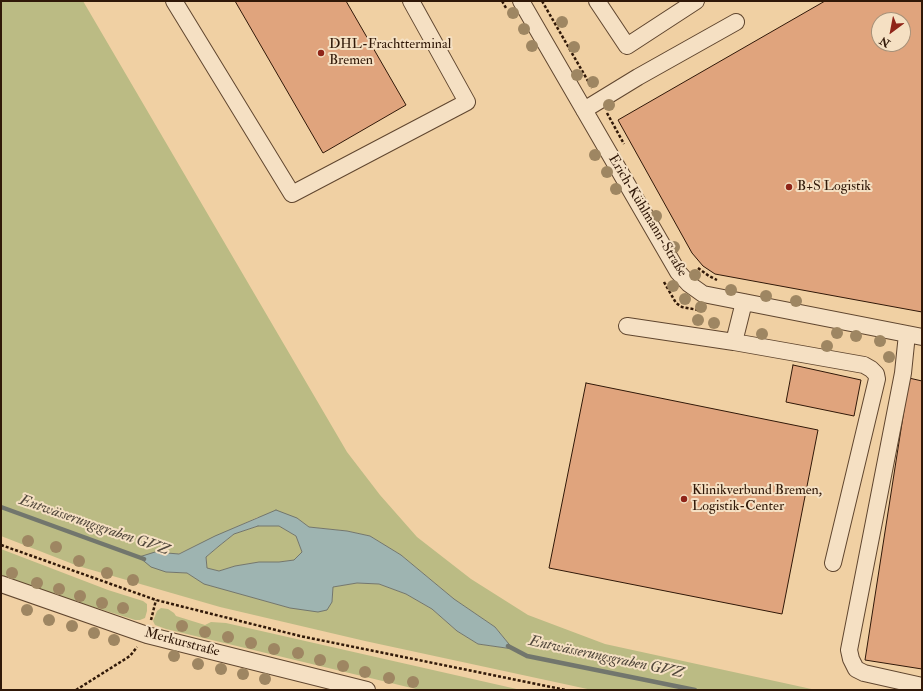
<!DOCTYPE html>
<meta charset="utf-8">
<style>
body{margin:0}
#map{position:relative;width:923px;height:691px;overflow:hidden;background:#f0d0a3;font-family:"IM FELL Double Pica",serif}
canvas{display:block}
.frame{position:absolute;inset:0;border:2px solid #301808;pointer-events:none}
.north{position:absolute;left:871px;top:12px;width:40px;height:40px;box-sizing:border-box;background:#f5e0c3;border:1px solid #a69078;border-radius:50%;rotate:212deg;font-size:11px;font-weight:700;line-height:16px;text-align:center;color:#301808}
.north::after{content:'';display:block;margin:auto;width:14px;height:18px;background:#8f2418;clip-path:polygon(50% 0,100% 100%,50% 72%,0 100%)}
</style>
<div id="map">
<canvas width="923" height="691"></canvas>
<div class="frame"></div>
<div class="north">N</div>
</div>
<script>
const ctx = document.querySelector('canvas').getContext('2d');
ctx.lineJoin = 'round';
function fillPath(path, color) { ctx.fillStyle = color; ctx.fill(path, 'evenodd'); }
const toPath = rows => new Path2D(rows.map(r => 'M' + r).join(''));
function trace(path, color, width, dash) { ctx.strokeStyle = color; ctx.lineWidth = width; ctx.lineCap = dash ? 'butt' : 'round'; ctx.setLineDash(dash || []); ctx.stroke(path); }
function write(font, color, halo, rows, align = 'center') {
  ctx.font = font + ' "IM FELL Double Pica",serif'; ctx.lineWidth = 4; ctx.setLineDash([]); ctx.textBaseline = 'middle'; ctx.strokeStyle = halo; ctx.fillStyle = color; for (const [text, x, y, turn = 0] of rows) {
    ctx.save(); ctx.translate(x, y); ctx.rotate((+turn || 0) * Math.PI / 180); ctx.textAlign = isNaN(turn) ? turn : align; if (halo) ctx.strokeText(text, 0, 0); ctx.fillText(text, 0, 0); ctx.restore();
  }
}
fillPath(toPath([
 [1,1,83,1,347,452,380,495,417,537,471,579,528,615,605,644,816,690,592,690,365,641,220,607,78,566,1,536],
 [258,517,297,518,309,527,347,531,370,536,401,555,454,599,495,627,513,649,478,644,457,631,432,609,406,594,379,584,357,583,333,587,332,602,290,608,205,584,187,573,166,572,155,552,178,554],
 [258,526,279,526,296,536,302,552,294,560,279,562,259,562,235,566,219,571,207,568,206,557,219,546,234,534],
 [1,549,108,590,143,601,147,604,147,611,145,618,140,620,135,620,49,593,1,575],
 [161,608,168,609,174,613,176,616,205,625,211,622,226,623,521,690,420,690,166,629,155,625,153,621,157,611]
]), '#bbbb84');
const water = toPath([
 [276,510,297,518,309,527,347,531,370,536,401,555,454,599,495,627,513,649,478,644,457,631,432,609,406,594,379,584,357,583,333,587,332,602,327,610,318,612,290,608,204,584,187,573,166,572,151,567,139,557,155,552,179,554,215,536,276,510],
 [258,526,279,526,296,536,302,552,294,560,279,562,259,562,235,566,219,571,207,568,206,557,219,546,234,534,258,526]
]);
fillPath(water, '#9eb4b1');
trace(water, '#72766d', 1);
trace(toPath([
 [1,507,144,559],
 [508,646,527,656,695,690]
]), '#72766d', 4.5);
const building = toPath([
 [235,1,346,1,406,105,323,153,235,1],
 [825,1,922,1,922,312,715,274,703,266,692,253,618,120,825,1],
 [879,20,903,20,903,44,879,44,879,20],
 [793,365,861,380,854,416,786,402,793,365],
 [909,378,922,381,922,669,865,660,909,378],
 [586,383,818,430,782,614,549,568,586,383]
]);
fillPath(building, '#e0a47d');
trace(building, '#301808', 1);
const minor = toPath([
 [174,1,292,194,467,102,411,1],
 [521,1,678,272,689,284,703,294,922,337],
 [597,1,627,46,696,1],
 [584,110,638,77,736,22],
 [627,326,734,342,864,365,871,369,876,374,877,379,833,563],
 [907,334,903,373,849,650,851,659,856,669,864,673,922,686],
 [734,342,744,302],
 [1,584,147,635,367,690]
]);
trace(minor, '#60462f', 18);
trace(toPath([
 [502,1,506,8],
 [542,1,592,88],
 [607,113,624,144],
 [698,268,709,276,717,280],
 [664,282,676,303,682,307,698,310],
 [1,545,156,600,300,636,566,690],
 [151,620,156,600],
 [76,690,130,656,137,647]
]), '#301808', 2.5, [3, 2]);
trace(minor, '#f5e0c3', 16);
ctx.fillStyle = '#9e8662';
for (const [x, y] of [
 [513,13],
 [562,22],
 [524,29],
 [532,46],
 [574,47],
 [577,75],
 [593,82],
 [609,105],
 [595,155],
 [607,172],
 [616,189],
 [656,216],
 [674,247],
 [695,275],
 [673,286],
 [731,290],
 [766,296],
 [685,299],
 [796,301],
 [701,307],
 [698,320],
 [714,323],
 [837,333],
 [762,334],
 [856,336],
 [880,341],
 [827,346],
 [889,357],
 [28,541],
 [56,547],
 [79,561],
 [12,573],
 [107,573],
 [133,580],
 [37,583],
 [59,589],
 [80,596],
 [102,603],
 [123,608],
 [27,610],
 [49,620],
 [72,626],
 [182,626],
 [205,632],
 [94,633],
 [228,637],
 [114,640],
 [251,643],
 [274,649],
 [298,653],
 [174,656],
 [320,660],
 [198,664],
 [343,666],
 [221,669],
 [365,672],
 [243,674],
 [389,678],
 [265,679],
 [413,682]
]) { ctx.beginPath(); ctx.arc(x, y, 6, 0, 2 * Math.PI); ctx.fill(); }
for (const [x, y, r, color] of [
 [321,53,4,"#8f2418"],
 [789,187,4,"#8f2418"],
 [684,499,4,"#8f2418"]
]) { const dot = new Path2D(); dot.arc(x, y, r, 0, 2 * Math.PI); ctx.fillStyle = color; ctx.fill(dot); trace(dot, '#f5e0c3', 1.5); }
write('14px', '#301808', '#f5e0c3', [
 ["DHL-Frachtterminal",329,45],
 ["Bremen",329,61],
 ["B+S Logistik",797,187],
 ["Klinikverbund Bremen,",692,491],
 ["Logistik-Center",692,507]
], 'left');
write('14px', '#301808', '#f5e0c3', [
 ["Erich-Kühlmann-Straße",647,216,59],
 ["Merkurstraße",182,643,15]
]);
write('italic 15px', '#51473b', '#f5e0c3', [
 ["Entwässerungsgraben GVZ",94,526,19],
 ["Entwässerungsgraben GVZ",606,658,12]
]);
</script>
